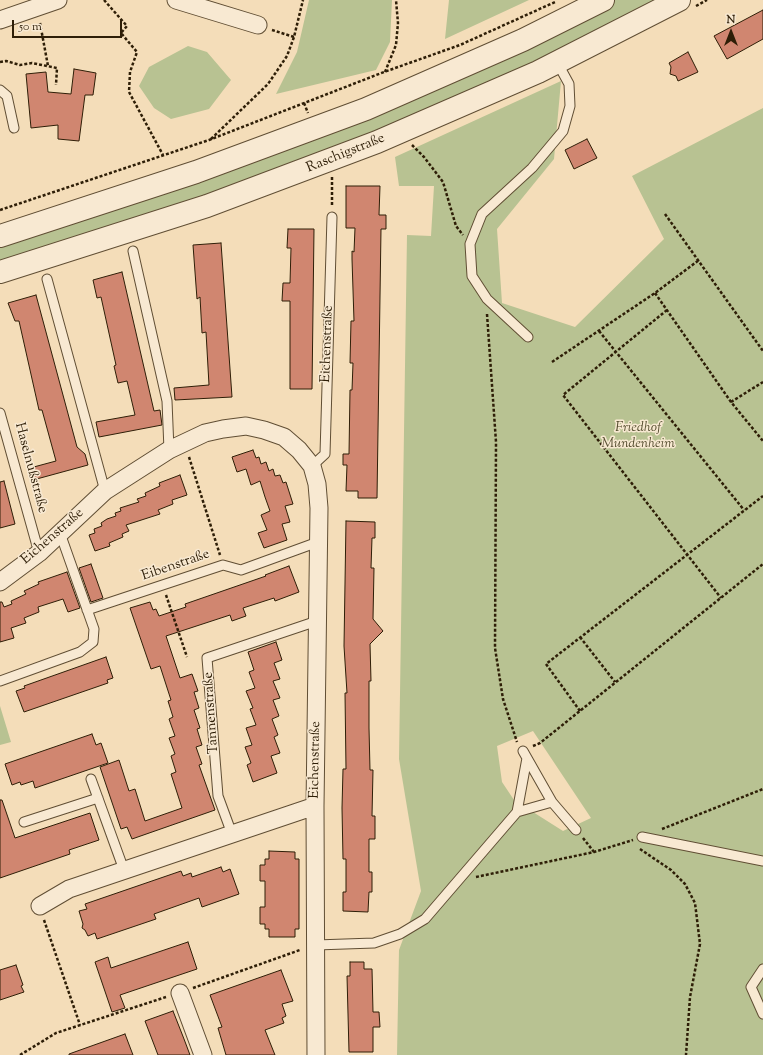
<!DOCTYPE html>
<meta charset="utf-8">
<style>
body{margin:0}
#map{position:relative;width:763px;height:1055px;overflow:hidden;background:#f4ddb9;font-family:"Sorts Mill Goudy",serif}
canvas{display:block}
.north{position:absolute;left:711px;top:12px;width:40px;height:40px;-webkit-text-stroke:3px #f8e9d2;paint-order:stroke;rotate:0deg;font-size:11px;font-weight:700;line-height:16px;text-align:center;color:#2e1e07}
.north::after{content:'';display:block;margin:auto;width:14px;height:18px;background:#2e1e07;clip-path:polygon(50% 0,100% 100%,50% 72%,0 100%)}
.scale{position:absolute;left:12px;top:20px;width:110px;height:18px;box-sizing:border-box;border:2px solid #2e1e07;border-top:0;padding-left:5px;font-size:12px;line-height:14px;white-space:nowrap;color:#2e1e07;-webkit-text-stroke:3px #f8e9d2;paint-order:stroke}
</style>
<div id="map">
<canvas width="763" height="1055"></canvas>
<div class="north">N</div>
<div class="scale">50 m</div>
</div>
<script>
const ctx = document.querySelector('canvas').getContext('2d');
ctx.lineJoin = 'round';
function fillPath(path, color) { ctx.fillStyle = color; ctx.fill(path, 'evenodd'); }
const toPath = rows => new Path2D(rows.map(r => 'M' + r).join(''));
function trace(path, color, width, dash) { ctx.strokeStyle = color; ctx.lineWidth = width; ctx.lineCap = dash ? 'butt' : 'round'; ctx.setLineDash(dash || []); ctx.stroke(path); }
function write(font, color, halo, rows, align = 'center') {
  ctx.font = font + ' "Sorts Mill Goudy",serif'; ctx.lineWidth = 3; ctx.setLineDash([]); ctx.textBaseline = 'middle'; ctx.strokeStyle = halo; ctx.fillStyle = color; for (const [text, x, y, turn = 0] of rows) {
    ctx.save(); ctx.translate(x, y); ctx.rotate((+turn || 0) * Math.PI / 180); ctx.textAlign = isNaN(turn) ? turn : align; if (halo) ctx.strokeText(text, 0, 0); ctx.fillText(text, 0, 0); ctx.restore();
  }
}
fillPath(toPath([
 [309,0,392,0,390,42,376,70,276,94,297,52],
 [449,0,529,0,445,39],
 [603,0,679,0,538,72,0,272,0,236,196,172],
 [188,46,207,52,231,80,209,109,171,119,154,108,139,86,149,67],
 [561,81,554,159,497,229,502,303,575,327,664,239,632,176,763,108,763,1055,397,1055,399,950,421,891,399,759,407,235,431,236,434,186,399,186,395,157],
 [533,731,591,818,563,831,514,800,502,782,497,746],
 [0,706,11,742,0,745]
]), '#b8c292');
const building = toPath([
 [763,10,763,39,727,59,714,36,763,10],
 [688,52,698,72,678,81,676,76,670,74,671,67,669,63,688,52],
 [74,69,96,73,93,95,85,95,79,141,58,139,58,125,31,128,26,74,46,72,48,92,71,94,74,69],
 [587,139,597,158,574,169,565,150,587,139],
 [346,186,380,186,379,215,386,215,386,229,381,229,377,498,358,498,358,491,346,491,347,465,343,465,343,454,349,454,350,390,352,390,353,363,350,363,351,321,354,321,352,259,352,251,354,252,355,228,346,228,346,186],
 [288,229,314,229,312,389,290,389,290,301,282,301,283,283,290,283,291,248,287,248,288,229],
 [221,243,232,397,175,400,174,388,209,385,206,332,202,333,200,297,197,299,193,245,221,243],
 [122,272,154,411,160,410,162,425,99,437,96,422,135,415,127,381,118,383,114,366,116,365,101,297,97,298,93,280,122,272],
 [36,295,77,447,85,454,88,465,33,480,30,468,56,461,42,410,39,410,19,321,15,321,8,303,36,295],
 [253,450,256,458,259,457,261,464,266,462,269,471,273,469,275,476,280,475,283,483,286,482,293,504,285,506,290,522,282,524,287,540,264,548,258,533,267,530,261,515,270,511,265,497,260,481,251,485,246,469,237,472,232,457,253,450],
 [180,475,187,495,172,500,173,504,158,510,160,514,126,525,129,531,122,534,123,537,109,543,110,546,95,551,89,535,95,533,94,529,102,526,101,523,107,519,116,516,115,513,121,511,120,508,139,502,137,499,146,496,145,493,160,486,159,483,180,475],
 [4,481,15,524,0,528,0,482,4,481],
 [346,521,375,522,375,538,372,538,371,568,374,568,373,619,383,631,370,644,371,681,369,681,369,728,370,770,373,770,372,816,375,816,375,839,369,839,369,872,372,872,372,892,369,892,368,912,343,911,343,892,346,892,346,859,343,859,342,808,343,769,346,769,345,693,347,693,344,646,346,521],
 [91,564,103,598,91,602,79,568,91,564],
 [289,566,299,592,275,601,274,598,243,608,246,616,232,621,230,615,166,636,180,678,192,674,198,691,194,692,199,708,194,710,200,728,197,729,202,745,196,747,202,764,199,765,215,810,132,839,127,827,121,829,100,767,119,760,129,791,135,789,145,821,182,808,171,774,176,772,171,756,175,754,169,738,175,736,169,719,173,717,168,701,171,700,160,666,151,669,130,608,150,602,153,610,156,609,159,616,186,607,185,604,266,576,265,575,289,566],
 [67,572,80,608,68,612,63,599,38,607,39,612,24,618,26,623,11,628,14,638,0,642,0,602,2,602,4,607,12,604,11,601,26,594,24,591,39,584,38,582,67,572],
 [276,642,282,660,274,663,280,679,273,681,280,698,273,700,279,716,272,719,278,735,274,737,280,753,271,756,277,773,253,782,247,765,251,763,245,747,252,745,246,728,256,725,250,709,253,708,246,691,255,688,249,672,254,670,248,652,276,642],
 [106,657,113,678,107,680,108,683,24,712,16,691,25,688,24,686,106,657],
 [92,734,96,745,101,743,108,763,35,788,33,781,21,785,20,782,12,785,5,764,92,734],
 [0,800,2,800,15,838,90,813,99,840,69,850,70,854,0,878,0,800],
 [269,851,295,852,295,859,299,859,299,929,295,929,295,937,269,937,269,929,265,929,265,924,260,924,260,907,265,907,265,881,260,881,260,865,265,865,265,859,269,859,269,851],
 [221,867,223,872,230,869,239,894,202,907,199,898,154,914,156,919,97,939,95,933,88,936,85,930,82,928,83,924,79,911,87,909,85,904,181,871,183,876,191,873,192,877,221,867],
 [188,942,197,969,120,995,125,1008,112,1012,95,962,108,957,111,968,188,942],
 [350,962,364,962,364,969,372,969,373,1012,379,1012,380,1027,373,1027,373,1052,349,1052,347,976,350,976,350,962],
 [16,965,23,985,21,986,24,992,0,1000,0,970,16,965],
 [281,970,293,1001,282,1004,286,1016,282,1018,284,1023,265,1030,275,1055,226,1055,218,1028,222,1027,210,995,281,970],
 [173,1011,184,1039,190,1055,158,1055,145,1021,173,1011],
 [125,1034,133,1055,69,1055,69,1054,125,1034]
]);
fillPath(building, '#d08670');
trace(building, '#2e1e07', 1);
const service = toPath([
 [0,90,7,96,14,128],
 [133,251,167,401,169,450],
 [47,279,105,491],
 [528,337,487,299,472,276,470,244,482,214,532,168,563,131,570,106,569,84,557,62],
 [0,413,39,553],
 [312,466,325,454,332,217],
 [87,610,223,565,241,570,318,542],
 [0,681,80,652,93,642,94,629,60,533],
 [523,751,552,802,576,830],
 [91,779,124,870],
 [517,812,527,758],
 [24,822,98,798],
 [232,834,218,796,207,658,317,621],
 [642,837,763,861],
 [316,945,374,943,400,934,425,919,517,812,552,802],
 [763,969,751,987,763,1014]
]);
const minor = toPath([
 [176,0,258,25],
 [0,20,58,0],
 [0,582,39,553,105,491,169,450,205,433,223,429,246,426,264,430,284,437,299,450,312,466,317,484,319,508,315,806,316,1055],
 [40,906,69,889,315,806],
 [180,993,203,1055]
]);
const tertiary = toPath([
 [0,236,196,172,366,109,523,40,603,0],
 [0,272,207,206,377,142,538,72,679,0]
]);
trace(service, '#604e34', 11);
trace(minor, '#604e34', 19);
trace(tertiary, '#604e34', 24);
trace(toPath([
 [104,0,127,26,121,33,137,52,130,72,129,92,163,155],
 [696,6,707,0],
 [40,23,48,66],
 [272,30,294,37],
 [0,62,6,61,20,65,32,63,57,68,56,85],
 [385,72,396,45,398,23,396,0],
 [304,103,308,113],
 [211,139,268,84,287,56,294,37,303,0],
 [412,145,424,157,443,182,456,226,463,235],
 [332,177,332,206],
 [0,210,209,140,384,72,460,45,555,2],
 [665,214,763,351],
 [655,293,731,402,763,441],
 [667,310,563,395,721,598],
 [487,314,496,442,495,648,503,699,517,742],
 [599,331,744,510],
 [552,362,655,293,699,260],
 [731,402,763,382],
 [189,457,220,555],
 [166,595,187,657],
 [580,637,615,682],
 [580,711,546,664,763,496],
 [533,746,540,743,763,564],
 [662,829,763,789],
 [583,838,594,852],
 [640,849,671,870,685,884,695,903,700,944,690,997,686,1055],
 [476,877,594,852,633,840],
 [44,920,80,1025],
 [193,988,300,950],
 [20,1055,56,1033,166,997]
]), '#2e1e07', 2.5, [3, 2]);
trace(service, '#f8e9d2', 9);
trace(minor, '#f8e9d2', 17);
trace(tertiary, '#f8e9d2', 22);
write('14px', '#2e1e07', '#f8e9d2', [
 ["Raschigstraße",346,154,-22],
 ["Eichenstraße",328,344,-88],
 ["Haselnußstraße",30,468,75],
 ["Eichenstraße",53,537,-41],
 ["Eibenstraße",176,566,-19],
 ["Tannenstraße",212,713,-94],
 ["Eichenstraße",316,760,-89]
]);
write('italic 14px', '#574f31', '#f8e9d2', [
 ["Friedhof",638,429],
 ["Mundenheim",638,445]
]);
</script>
